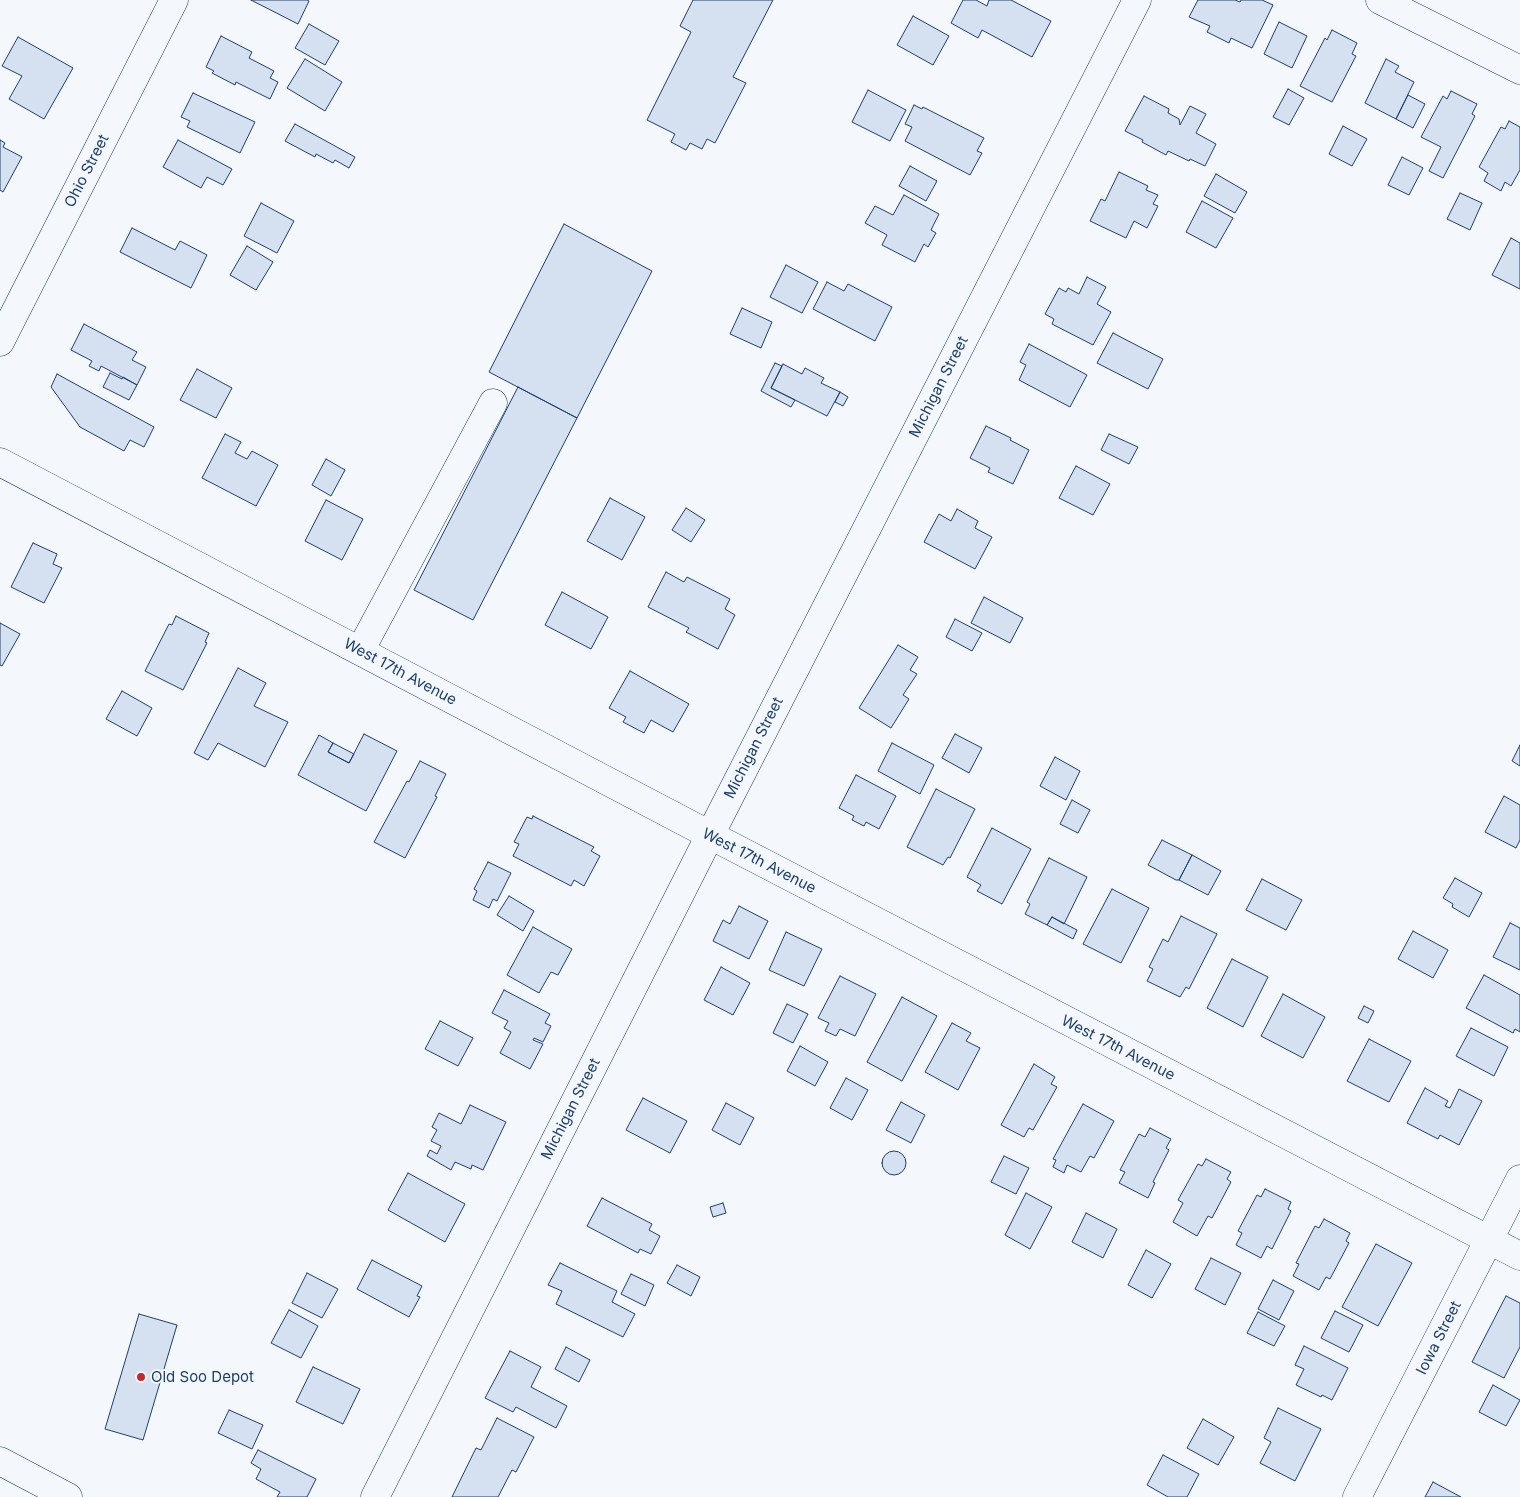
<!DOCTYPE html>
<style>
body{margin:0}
canvas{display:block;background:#f4f7fb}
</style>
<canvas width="1520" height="1497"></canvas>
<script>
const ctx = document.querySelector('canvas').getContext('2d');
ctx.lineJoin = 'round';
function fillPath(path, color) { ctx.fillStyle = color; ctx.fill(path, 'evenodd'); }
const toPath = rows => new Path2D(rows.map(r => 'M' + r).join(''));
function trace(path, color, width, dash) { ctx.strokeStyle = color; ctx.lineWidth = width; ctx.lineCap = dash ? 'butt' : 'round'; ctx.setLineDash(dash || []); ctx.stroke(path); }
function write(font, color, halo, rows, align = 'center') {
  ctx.font = font + ' Inter,sans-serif'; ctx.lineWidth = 4; ctx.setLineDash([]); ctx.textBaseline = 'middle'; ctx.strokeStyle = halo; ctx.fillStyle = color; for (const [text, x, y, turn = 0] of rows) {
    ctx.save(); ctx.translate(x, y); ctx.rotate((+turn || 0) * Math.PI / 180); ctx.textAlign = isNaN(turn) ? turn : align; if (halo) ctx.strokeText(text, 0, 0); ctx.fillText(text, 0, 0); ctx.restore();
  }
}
const building = toPath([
 [251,0,307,0,309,1,298,24,251,0],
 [693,0,773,0,733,77,746,83,715,143,707,139,702,149,690,143,686,150,671,142,675,134,647,120,691,32,680,26,693,0],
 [963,0,976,0,987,6,989,0,1011,0,1051,21,1032,57,982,30,978,38,951,23,963,0],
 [1198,0,1235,0,1240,2,1241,0,1262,0,1273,5,1252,48,1231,38,1229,43,1207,32,1210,26,1189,17,1198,0],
 [913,16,949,36,933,65,897,45,913,16],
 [1279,22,1307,36,1292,68,1264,54,1279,22],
 [309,24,339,41,325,65,295,48,309,24],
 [1332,30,1357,43,1352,54,1356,56,1332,102,1300,86,1325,38,1327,40,1332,30],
 [221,36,252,52,249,58,274,71,270,78,278,82,270,99,236,82,235,85,212,73,214,71,206,67,221,36],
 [18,37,73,68,44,119,9,99,22,76,2,66,18,37],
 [305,59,342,82,325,111,287,88,305,59],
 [1386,59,1399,66,1395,72,1414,82,1396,119,1365,103,1386,59],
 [1288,89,1304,98,1289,125,1273,117,1288,89],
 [868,90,906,110,890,141,852,122,868,90],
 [1451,91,1477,104,1472,114,1475,116,1443,178,1429,171,1441,147,1421,137,1443,96,1447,99,1451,91],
 [193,93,255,122,240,153,187,127,190,121,181,117,193,93],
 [1408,95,1425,104,1413,128,1396,119,1408,95],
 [1144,96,1169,109,1168,113,1179,119,1180,125,1190,106,1206,114,1196,133,1216,144,1205,166,1190,159,1189,161,1168,151,1166,155,1142,142,1143,140,1125,131,1144,96],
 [914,105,922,109,923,107,984,138,977,151,982,153,970,175,905,141,912,127,905,124,914,105],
 [1509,121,1520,127,1520,170,1511,186,1505,182,1501,191,1484,181,1488,173,1479,167,1501,127,1505,129,1509,121],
 [295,124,355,157,349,168,335,160,333,163,316,154,315,157,285,141,295,124],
 [1343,126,1367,139,1352,166,1329,154,1343,126],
 [0,140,5,143,3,147,22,157,3,192,0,190,0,140],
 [178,140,232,169,223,185,207,177,201,188,163,167,178,140],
 [1402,157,1423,168,1409,195,1388,185,1402,157],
 [910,166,937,181,926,201,899,186,910,166],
 [1119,172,1148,186,1146,190,1158,195,1153,204,1158,206,1147,228,1134,221,1126,238,1090,221,1101,199,1105,201,1119,172],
 [1216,174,1247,192,1235,213,1204,196,1216,174],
 [1460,193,1482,203,1470,230,1447,219,1460,193],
 [904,195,939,214,931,230,936,233,928,247,924,244,915,262,882,245,887,235,865,223,875,206,893,215,904,195],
 [1202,201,1233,218,1216,248,1186,232,1202,201],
 [261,203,294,221,277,253,244,236,261,203],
 [564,224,652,271,577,418,489,372,564,224],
 [132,228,175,250,180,241,207,255,191,288,120,252,132,228],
 [1511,238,1520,243,1520,289,1492,275,1511,238],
 [247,246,273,262,256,290,230,275,247,246],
 [786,265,818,282,802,313,770,297,786,265],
 [1087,277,1106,287,1097,304,1111,312,1093,345,1052,324,1054,319,1045,314,1059,288,1066,292,1068,288,1079,294,1087,277],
 [827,282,844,291,848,284,892,307,875,341,813,309,827,282],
 [742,308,772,322,761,348,730,334,742,308],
 [84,324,137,352,132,360,146,367,137,385,101,366,99,371,89,366,92,361,71,350,84,324],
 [1113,333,1163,359,1148,389,1097,363,1113,333],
 [1029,344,1087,375,1070,407,1019,380,1026,365,1020,362,1029,344],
 [775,363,782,366,771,388,795,400,791,407,761,391,775,363],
 [783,364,802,374,805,368,824,378,821,383,840,392,827,416,771,388,783,364],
 [197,369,232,388,216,418,180,400,197,369],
 [110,373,122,379,123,377,137,385,129,400,103,387,110,373],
 [57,374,154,427,144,447,130,440,124,451,80,427,51,387,57,374],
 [518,387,577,418,473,620,414,590,518,387],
 [840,392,848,397,843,406,835,402,840,392],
 [986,426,1011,438,1010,440,1029,450,1013,484,988,472,990,468,970,458,986,426],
 [225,434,241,442,235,453,247,459,252,451,278,465,256,506,202,478,225,434],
 [1109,434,1138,447,1129,464,1101,450,1109,434],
 [326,459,345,470,331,496,312,485,326,459],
 [1076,466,1110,484,1093,515,1059,498,1076,466],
 [610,498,645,517,622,560,587,541,610,498],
 [326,500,363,519,342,560,305,541,326,500],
 [686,508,705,520,691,542,672,530,686,508],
 [957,509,978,521,975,528,992,537,975,569,924,542,939,514,951,521,957,509],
 [33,543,57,554,53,564,62,568,44,603,11,587,33,543],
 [666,572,684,582,687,577,730,599,725,609,735,615,718,649,686,632,689,628,648,607,666,572],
 [562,592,608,617,591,649,545,625,562,592],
 [984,597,1023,618,1010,643,971,623,984,597],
 [176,616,209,633,205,642,207,643,183,690,145,671,169,624,172,625,176,616],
 [955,619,982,633,972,651,946,637,955,619],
 [0,623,20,634,2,666,0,665,0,623],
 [898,645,918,657,910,670,917,674,903,695,909,699,891,728,859,708,898,645],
 [238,668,266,683,254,706,288,722,265,767,218,743,208,760,194,753,238,668],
 [630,671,689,704,673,732,651,720,644,733,623,722,626,717,609,708,630,671],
 [122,691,152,708,137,736,106,719,122,691],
 [364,734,397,751,366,811,298,775,319,735,333,743,328,752,349,763,364,734],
 [955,734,982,748,969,773,942,758,955,734],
 [333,743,354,754,349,763,328,752,333,743],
 [892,743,934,765,920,794,878,771,892,743],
 [1520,745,1520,766,1512,761,1520,745],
 [1055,757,1080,771,1066,800,1040,786,1055,757],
 [420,761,446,774,435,796,437,797,405,858,374,842,407,781,409,782,420,761],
 [856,775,896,796,879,829,866,822,864,826,852,820,854,816,839,808,856,775],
 [936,789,975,809,950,858,948,857,943,865,907,847,936,789],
 [1504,796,1520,805,1520,840,1516,848,1485,832,1504,796],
 [1072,800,1090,810,1078,833,1060,824,1072,800],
 [533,816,594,847,591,851,600,856,584,886,574,880,571,886,513,856,519,844,514,842,527,817,532,819,533,816],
 [992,828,1031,849,1002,904,977,891,981,885,967,877,992,828],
 [1162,840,1192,855,1179,880,1176,880,1148,865,1162,840],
 [1192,855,1221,871,1208,895,1179,880,1192,855],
 [1049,858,1087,877,1064,924,1052,917,1047,925,1025,914,1030,904,1027,902,1049,858],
 [488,862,511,873,497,901,493,899,489,908,473,900,477,891,474,889,488,862],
 [1455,878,1482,893,1469,917,1452,907,1453,904,1443,898,1455,878],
 [1262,879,1302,900,1286,930,1246,910,1262,879],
 [1112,889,1149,908,1121,963,1083,944,1112,889],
 [509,896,534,911,523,931,497,915,509,896],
 [739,906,768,921,749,959,713,941,723,920,730,924,739,906],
 [1181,916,1217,934,1189,989,1186,987,1180,997,1147,981,1153,969,1149,967,1163,939,1168,942,1181,916],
 [1052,917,1077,930,1073,939,1047,925,1052,917],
 [1510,923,1520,928,1520,970,1493,957,1510,923],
 [533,927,572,949,558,975,551,972,539,993,507,975,533,927],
 [1413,931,1448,950,1433,978,1398,959,1413,931],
 [786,932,822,949,804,986,769,970,786,932],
 [1232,959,1268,977,1243,1027,1207,1008,1232,959],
 [721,967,750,983,733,1015,704,1000,721,967],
 [1484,975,1520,995,1520,1032,1515,1029,1513,1033,1466,1008,1484,975],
 [840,976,876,994,855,1036,840,1029,836,1036,825,1031,829,1023,818,1018,840,976],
 [504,990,550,1014,545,1023,551,1026,543,1042,534,1038,533,1040,543,1044,530,1069,500,1053,511,1032,504,1028,508,1021,492,1013,504,990],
 [1283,994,1325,1017,1303,1058,1261,1036,1283,994],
 [902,997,937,1016,902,1081,867,1062,902,997],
 [787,1004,808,1014,793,1043,773,1033,787,1004],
 [1364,1006,1374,1011,1368,1023,1358,1018,1364,1006],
 [440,1021,473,1038,458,1066,425,1049,440,1021],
 [952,1023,971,1033,966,1041,980,1048,958,1090,925,1072,952,1023],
 [1471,1028,1508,1047,1494,1076,1456,1056,1471,1028],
 [1369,1039,1411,1061,1389,1102,1347,1081,1369,1039],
 [800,1046,828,1062,815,1086,787,1071,800,1046],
 [1034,1064,1055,1077,1051,1084,1057,1087,1033,1130,1029,1128,1024,1137,1001,1125,1034,1064],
 [846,1078,868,1090,852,1120,830,1108,846,1078],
 [1425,1088,1448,1101,1445,1106,1450,1108,1459,1089,1482,1101,1459,1145,1440,1135,1438,1139,1407,1123,1425,1088],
 [643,1098,687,1121,670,1153,626,1130,643,1098],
 [901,1102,925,1115,911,1143,886,1130,901,1102],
 [726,1103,754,1118,740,1145,712,1130,726,1103],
 [1083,1104,1114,1121,1094,1158,1090,1156,1081,1172,1067,1165,1064,1173,1053,1167,1056,1160,1053,1159,1083,1104],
 [470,1105,506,1122,483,1170,472,1165,471,1169,455,1162,451,1170,427,1156,430,1150,437,1154,441,1146,431,1141,437,1130,432,1127,439,1113,461,1124,470,1105],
 [1150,1128,1171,1139,1166,1148,1169,1150,1153,1182,1155,1183,1148,1198,1119,1183,1125,1172,1120,1170,1139,1134,1145,1137,1150,1128],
 '882 1163a12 12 0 1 1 24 0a12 12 0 1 1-24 0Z',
 [1004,1156,1029,1168,1016,1194,991,1182,1004,1156],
 [1206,1159,1231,1172,1227,1179,1231,1182,1212,1218,1208,1216,1197,1236,1173,1222,1183,1203,1178,1200,1198,1164,1202,1166,1206,1159],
 [408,1173,465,1204,445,1242,388,1210,408,1173],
 [1265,1189,1291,1202,1288,1209,1291,1211,1272,1249,1267,1246,1261,1258,1236,1245,1242,1233,1238,1231,1257,1195,1261,1197,1265,1189],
 [1026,1193,1052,1207,1030,1249,1005,1235,1026,1193],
 [602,1198,652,1224,649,1230,660,1236,651,1254,640,1249,638,1253,587,1226,602,1198],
 [723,1203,726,1213,713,1217,710,1207,723,1203],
 [1086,1213,1117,1229,1103,1258,1072,1242,1086,1213],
 [1324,1219,1350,1233,1346,1241,1349,1243,1330,1279,1326,1277,1319,1290,1293,1276,1299,1264,1296,1263,1315,1226,1319,1228,1324,1219],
 [1376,1244,1412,1263,1378,1326,1342,1307,1376,1244],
 [1146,1250,1171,1264,1152,1298,1128,1285,1146,1250],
 [1211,1258,1241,1273,1225,1305,1195,1289,1211,1258],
 [372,1260,422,1286,417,1296,420,1297,409,1317,357,1289,372,1260],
 [560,1263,617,1291,612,1302,635,1314,623,1337,556,1304,562,1291,548,1285,560,1263],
 [677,1265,700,1277,691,1296,667,1283,677,1265],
 [307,1273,338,1289,322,1318,292,1303,307,1273],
 [631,1274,654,1285,645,1306,621,1294,631,1274],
 [1273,1280,1294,1291,1279,1320,1258,1309,1273,1280],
 [1506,1296,1520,1303,1520,1347,1504,1378,1472,1362,1506,1296],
 [289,1310,318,1326,301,1358,271,1343,289,1310],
 [1335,1311,1363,1325,1349,1352,1321,1338,1335,1311],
 [1258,1312,1285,1326,1274,1346,1247,1333,1258,1312],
 [139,1314,177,1325,143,1440,105,1429,139,1314],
 [1304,1346,1348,1368,1332,1400,1322,1395,1321,1397,1296,1385,1304,1369,1295,1365,1304,1346],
 [566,1347,590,1360,579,1382,555,1369,566,1347],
 [510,1351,541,1367,531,1387,567,1406,556,1428,516,1407,513,1412,485,1398,510,1351],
 [313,1367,360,1389,343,1424,296,1402,313,1367],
 [1493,1385,1520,1400,1506,1426,1479,1412,1493,1385],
 [1278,1408,1321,1429,1295,1481,1260,1463,1271,1442,1264,1438,1278,1408],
 [229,1410,263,1425,252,1449,218,1433,229,1410],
 [497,1418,534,1437,516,1472,512,1470,498,1497,452,1497,476,1448,481,1450,497,1418],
 [1203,1419,1234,1437,1218,1465,1187,1448,1203,1419],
 [258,1450,316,1479,307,1497,277,1497,280,1492,256,1479,261,1469,251,1463,258,1450],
 [1163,1455,1199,1474,1187,1497,1168,1497,1147,1485,1163,1455],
 [1433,1482,1461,1497,1425,1497,1433,1482]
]);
fillPath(building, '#d5e0f0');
trace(building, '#1d3f73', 1);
const minor = toPath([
 [1380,0,1520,70],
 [0,342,174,0],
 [0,462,710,835,1520,1256],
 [360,651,493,403],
 [0,1461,68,1497],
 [375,1497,710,835,1137,0],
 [1357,1497,1520,1179]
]);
trace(minor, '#1d3f73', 29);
trace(minor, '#f4f7fb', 28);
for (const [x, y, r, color] of [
 [141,1377,5,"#c62828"]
]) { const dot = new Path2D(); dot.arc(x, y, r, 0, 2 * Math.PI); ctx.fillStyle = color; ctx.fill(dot); trace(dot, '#f4f7fb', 2); }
write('15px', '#1d3f73', '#f4f7fb', [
 ["Ohio Street",87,171,-63],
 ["Michigan Street",939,387,-63],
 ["West 17th Avenue",400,672,28],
 ["Michigan Street",754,748,-63],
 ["West 17th Avenue",759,861,27],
 ["West 17th Avenue",1118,1048,27],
 ["Michigan Street",571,1109,-63],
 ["Iowa Street",1439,1338,-63]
]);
write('15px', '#1d3f73', '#f4f7fb', [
 ["Old Soo Depot",151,1377]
], 'left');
</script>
